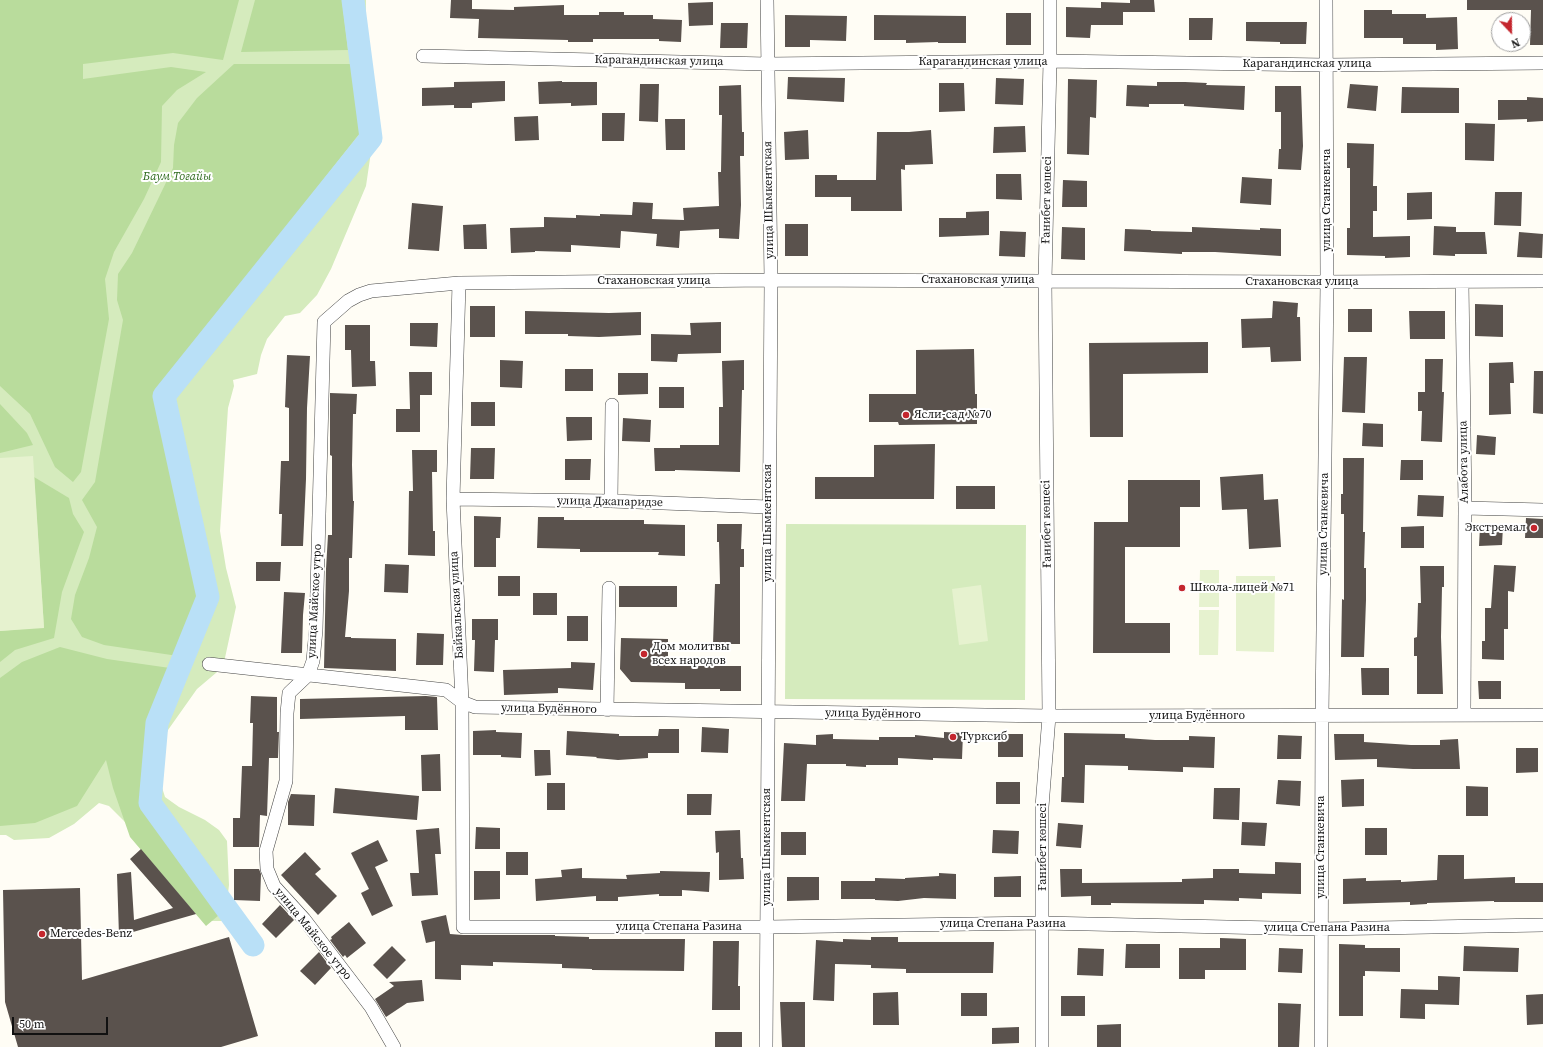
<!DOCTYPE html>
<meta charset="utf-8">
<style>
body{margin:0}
#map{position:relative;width:1543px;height:1047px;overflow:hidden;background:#fffdf5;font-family:"Source Serif 4",serif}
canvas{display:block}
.north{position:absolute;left:1491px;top:12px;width:40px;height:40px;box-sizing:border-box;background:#fff;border:1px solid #a0a0a0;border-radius:50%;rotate:158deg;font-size:11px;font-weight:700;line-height:16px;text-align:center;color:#111}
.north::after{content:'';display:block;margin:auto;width:14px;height:18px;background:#c4262e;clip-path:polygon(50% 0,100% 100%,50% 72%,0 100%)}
.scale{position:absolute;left:12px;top:1017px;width:96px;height:18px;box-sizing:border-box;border:2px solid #111;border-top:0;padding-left:5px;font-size:12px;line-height:14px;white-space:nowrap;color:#111;-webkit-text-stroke:3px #fff;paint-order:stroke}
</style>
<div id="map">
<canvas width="1543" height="1047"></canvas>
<div class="north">N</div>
<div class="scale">50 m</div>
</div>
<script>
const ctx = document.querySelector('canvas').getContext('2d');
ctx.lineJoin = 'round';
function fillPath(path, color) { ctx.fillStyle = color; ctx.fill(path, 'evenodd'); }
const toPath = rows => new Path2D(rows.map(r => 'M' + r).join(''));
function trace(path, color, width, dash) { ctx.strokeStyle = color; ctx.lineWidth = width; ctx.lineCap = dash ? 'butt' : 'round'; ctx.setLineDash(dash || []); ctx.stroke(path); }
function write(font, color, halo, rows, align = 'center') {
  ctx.font = font + ' "Source Serif 4",serif'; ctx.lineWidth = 4; ctx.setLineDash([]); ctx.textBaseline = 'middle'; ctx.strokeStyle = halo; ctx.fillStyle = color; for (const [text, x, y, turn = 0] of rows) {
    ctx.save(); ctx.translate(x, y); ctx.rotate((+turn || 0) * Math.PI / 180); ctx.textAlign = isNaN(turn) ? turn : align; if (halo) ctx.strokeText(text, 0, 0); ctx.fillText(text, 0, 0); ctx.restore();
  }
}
fillPath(toPath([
 [0,0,366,0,365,100,372,145,366,186,331,269,317,295,300,313,285,316,267,339,261,355,257,374,233,380,234,386,228,408,220,531,226,568,236,607,223,667,197,689,168,730,158,753,158,775,165,797,179,807,205,820,219,830,227,841,229,885,227,902,231,921,209,921,159,856,109,806,99,803,74,824,49,838,14,840,6,835,0,835],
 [786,524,1026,525,1025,700,785,699]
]), '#d5ebbd');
fillPath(toPath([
 [0,0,239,0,223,60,173,53,83,64,83,79,171,67,206,72,177,90,162,106,161,162,144,199,114,252,105,279,109,319,81,472,73,482,55,467,30,414,0,386],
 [255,0,342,0,348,50,241,52],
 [234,64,352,64,360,133,155,393,200,593,178,656,104,645,82,637,71,619,75,595,89,558,97,527,82,500,95,482,123,320,117,300,118,274,132,253,173,168,174,145,178,123,197,98],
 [0,404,27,433,33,445,0,453],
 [34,477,69,498,73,514,84,532,62,592,54,638,15,650,0,662,0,631,44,627],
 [60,647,107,659,170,668,151,719,142,800,219,915,206,926,130,837,113,788,106,760,77,806,35,823,0,826,0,678,22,662]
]), '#b9dc9c');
fillPath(toPath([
 [33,456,44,628,0,631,0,458],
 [1200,570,1219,570,1219,607,1199,607],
 [1236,576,1275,576,1274,652,1236,651],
 [981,585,988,641,959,645,952,589],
 [1199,610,1219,610,1218,655,1199,655]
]), '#e6f2cf');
trace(toPath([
 [253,945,150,803,157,723,208,597,164,396,371,138,353,0]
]), '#b9e0f7', 23);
fillPath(toPath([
 [451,0,472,0,472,9,514,10,514,7,564,5,564,15,599,15,599,12,624,12,624,15,653,15,653,19,682,20,681,42,659,41,659,39,593,39,593,42,568,42,568,40,478,38,479,19,450,18],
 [1130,0,1154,0,1155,12,1123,12,1123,25,1091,25,1090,38,1066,37,1066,7,1101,8,1101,2,1130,3],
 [1467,0,1543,0,1543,45,1530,45,1531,10,1467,10],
 [713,2,713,25,689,26,688,3],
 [1364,10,1392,10,1392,14,1426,14,1426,18,1457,17,1458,49,1436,50,1436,44,1403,44,1403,38,1364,38],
 [1006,13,1031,13,1031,45,1006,45],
 [785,15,847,16,846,41,810,40,810,47,785,47],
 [874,15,966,16,966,43,938,43,938,42,906,43,906,40,874,40],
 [1189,18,1213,18,1212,40,1189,40],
 [1246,22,1307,22,1306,44,1280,44,1280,42,1246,41],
 [721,23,748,23,747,48,720,48],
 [788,77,845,78,844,102,787,99],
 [996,78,1024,79,1023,105,995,104],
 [1068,79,1097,80,1096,118,1090,117,1089,155,1067,154],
 [505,81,505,101,472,103,472,108,454,108,454,105,422,106,422,88,454,87,454,82],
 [562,81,562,82,597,82,597,105,571,106,571,103,539,104,538,82],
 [1157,82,1185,82,1207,83,1206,85,1245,86,1244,110,1184,106,1184,104,1149,104,1149,107,1126,106,1127,85,1157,86],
 [939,83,964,83,965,111,939,112],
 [640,84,659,84,658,122,639,121],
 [1350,84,1378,86,1376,111,1347,108],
 [741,85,742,132,744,132,744,156,740,156,741,205,739,239,719,238,719,229,680,231,679,248,656,246,657,234,621,231,620,248,571,245,571,252,535,251,535,252,511,253,510,228,544,227,544,217,576,218,576,215,600,216,600,214,632,215,633,202,653,203,652,219,684,220,683,208,719,206,718,172,721,172,722,115,719,115,719,86],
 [1275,86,1301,86,1303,146,1301,170,1278,169,1279,149,1281,149,1281,112,1275,112],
 [1402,87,1459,88,1459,113,1401,113],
 [1527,97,1543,98,1543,121,1527,122,1527,119,1498,120,1498,100,1527,100],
 [602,113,625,113,624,141,602,141],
 [538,116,539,140,515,141,514,117],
 [665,119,685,119,685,150,666,150],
 [1465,123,1495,124,1494,161,1465,160],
 [1025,126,1026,152,993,153,994,127],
 [808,130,809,159,785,160,784,132],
 [931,130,933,164,905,165,905,170,901,169,902,211,851,211,851,197,815,197,815,175,837,175,837,180,876,180,877,132,909,132],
 [1347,143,1374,144,1373,186,1377,186,1377,211,1373,211,1373,237,1410,236,1410,257,1385,258,1385,256,1347,255,1347,228,1350,228,1350,168,1347,168],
 [996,174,1021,174,1022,200,996,199],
 [1242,177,1272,179,1271,205,1240,203],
 [1063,180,1087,181,1087,207,1062,207],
 [1432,192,1432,219,1407,220,1407,193],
 [1495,192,1522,192,1521,226,1494,225],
 [412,203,443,206,439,251,408,249],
 [989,211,989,235,939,237,939,218,966,218,966,212],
 [486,224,487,249,464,249,463,225],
 [785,224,808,224,808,256,785,256],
 [1434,226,1456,227,1456,232,1485,232,1487,254,1455,254,1455,256,1433,255],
 [1062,227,1085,228,1085,260,1061,259],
 [1192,227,1260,230,1260,228,1281,229,1281,256,1215,252,1182,252,1182,254,1124,251,1125,229,1151,230,1151,231,1192,232],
 [1000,231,1026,232,1025,257,999,256],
 [1519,232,1543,234,1542,258,1517,257],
 [1273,301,1298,303,1297,317,1300,317,1301,361,1271,362,1270,347,1242,348,1241,319,1272,318],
 [1475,304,1503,305,1503,337,1475,336],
 [470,306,495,306,495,337,470,337],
 [1348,309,1372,309,1372,332,1348,332],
 [525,311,609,313,641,312,641,335,599,337,568,336,568,334,525,334],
 [1409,311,1445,311,1445,339,1410,339],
 [721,322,721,353,678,354,677,362,651,361,651,334,691,335,690,323],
 [410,323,438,323,437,347,410,346],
 [345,325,370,325,370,361,375,361,376,386,352,387,351,350,345,350],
 [1208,342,1208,373,1123,374,1123,437,1090,437,1089,343],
 [974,349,975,394,977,394,977,424,899,425,898,422,869,422,869,394,916,394,916,350],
 [287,355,310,356,307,408,306,479,303,546,281,546,282,514,279,514,281,461,289,461,289,408,285,407],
 [1344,357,1367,357,1365,413,1342,412],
 [1425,359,1443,359,1442,392,1444,392,1442,442,1421,441,1422,411,1418,411,1418,392,1425,392],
 [500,360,523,361,522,388,500,387],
 [744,360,744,390,742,390,740,472,675,470,675,471,655,471,654,448,680,448,680,445,719,445,719,407,723,407,722,361],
 [1513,362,1514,383,1510,383,1511,414,1489,415,1489,363],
 [565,369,593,369,593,391,565,391],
 [1534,371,1543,371,1543,414,1533,413],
 [409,372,432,372,432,395,420,395,420,432,396,432,396,409,410,409],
 [618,373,648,373,648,394,618,395],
 [659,387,684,387,684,408,659,408],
 [330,393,357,394,356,414,353,414,352,465,353,501,354,501,352,558,349,558,349,591,345,637,351,637,351,638,396,639,396,671,324,668,326,569,328,535,332,535,332,456,330,455],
 [471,402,495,402,495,426,471,426],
 [566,417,592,417,592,440,567,441],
 [623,418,651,420,650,442,622,441],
 [1363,423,1383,424,1383,447,1362,446],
 [1477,435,1496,437,1495,455,1476,454],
 [935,444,934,499,815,499,815,477,874,477,874,445],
 [471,448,495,448,494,479,470,479],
 [412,450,437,450,437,472,432,472,433,531,435,531,435,556,408,555,409,491,413,491],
 [1343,458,1364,458,1363,532,1365,532,1364,568,1366,568,1366,600,1364,657,1341,657,1342,599,1344,600,1344,514,1341,514,1341,494,1343,494],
 [565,459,591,459,590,480,565,480],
 [1401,460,1423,460,1423,480,1400,480],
 [1263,474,1264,500,1278,499,1281,547,1249,549,1247,509,1222,510,1220,477],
 [1128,480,1200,480,1200,507,1180,507,1180,547,1125,547,1125,623,1170,623,1170,653,1093,653,1094,522,1128,522],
 [956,486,995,486,995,509,956,509],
 [1418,495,1444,496,1443,517,1417,516],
 [474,516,501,517,500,538,496,538,496,567,474,567],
 [538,517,564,517,564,520,644,520,644,524,685,525,685,556,658,555,659,552,580,552,580,549,537,548],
 [1526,518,1543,519,1543,538,1525,538],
 [717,524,742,524,741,549,744,549,744,567,740,567,740,644,713,644,715,584,720,584,719,542,717,542],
 [1424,526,1424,548,1401,548,1401,527],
 [1490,526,1503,526,1502,545,1479,546,1480,527],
 [256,562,281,562,280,581,256,581],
 [385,564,409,565,408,593,384,592],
 [1494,565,1516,566,1514,592,1508,591,1508,629,1504,629,1504,660,1482,659,1482,641,1485,641,1485,608,1491,608],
 [1420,566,1444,566,1444,587,1442,587,1441,637,1443,694,1417,694,1417,656,1414,656,1414,638,1417,637,1418,603,1421,603],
 [498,576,520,576,520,596,498,596],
 [619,586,677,586,677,607,619,607],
 [284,592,305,593,303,615,302,653,281,653],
 [533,593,557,593,557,615,533,615],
 [567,616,588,616,588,641,567,641],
 [472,619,498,619,498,640,495,640,494,672,474,671,475,640,472,640],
 [417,633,444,634,443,665,416,665],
 [621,638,668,639,668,666,741,666,741,691,720,691,720,689,685,689,685,683,631,682,620,669],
 [571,662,595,663,593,690,558,688,558,693,504,695,503,670,571,668],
 [1361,668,1389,668,1389,695,1362,695],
 [1478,681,1501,681,1501,699,1479,699],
 [251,696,277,697,277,732,279,732,278,758,269,758,267,816,260,815,259,847,233,847,233,818,240,818,242,766,252,766,253,723,250,723],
 [426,696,437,697,438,730,405,730,405,716,300,719,300,699],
 [702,727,729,729,728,753,701,752],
 [659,729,679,729,679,753,648,753,648,758,618,760,596,758,597,757,566,755,567,731,619,734,619,736,658,736],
 [496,730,496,732,522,733,521,758,501,757,501,755,473,755,473,731],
 [944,732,963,733,962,759,933,758,933,760,898,758,898,765,866,765,866,767,846,766,846,764,807,764,805,801,781,801,784,743,816,745,816,735,833,734,833,739,879,740,879,737,915,737,915,735,944,738],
 [1064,733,1125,734,1125,738,1155,740,1189,740,1189,736,1215,737,1214,768,1183,767,1183,772,1157,771,1128,770,1128,766,1085,765,1084,803,1061,802,1062,777,1064,777],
 [998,734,1023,734,1023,757,998,757],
 [1334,734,1364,734,1364,742,1411,745,1440,745,1440,740,1458,739,1460,769,1413,769,1377,767,1377,759,1335,760],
 [1278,735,1302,736,1301,759,1277,759],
 [1516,748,1538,748,1538,772,1516,773],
 [534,750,550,750,551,775,535,776],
 [440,754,441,791,422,791,421,755],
 [1364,779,1364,806,1342,807,1341,780],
 [1278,780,1301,781,1300,806,1276,804],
 [996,782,1020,782,1020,804,996,804],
 [547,783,565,783,565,810,547,810],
 [1466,786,1488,787,1488,816,1466,816],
 [335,788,419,796,417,820,333,813],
 [1214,788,1240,788,1239,820,1213,819],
 [291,794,315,795,314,826,288,825,288,802],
 [687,794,712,794,711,815,687,815],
 [1242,822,1267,823,1265,846,1241,845],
 [1058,823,1083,825,1081,848,1056,846],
 [476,827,500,828,500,849,475,849],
 [439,828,441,854,435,854,438,895,412,896,410,873,419,873,416,830],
 [1365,828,1387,828,1387,855,1365,855],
 [740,830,741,858,743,858,744,879,719,880,719,852,716,853,715,831],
 [993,830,1019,831,1018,854,992,853],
 [781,832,806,832,806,855,781,855],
 [378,840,388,861,375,867,393,906,372,916,361,893,369,889,351,853],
 [141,849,196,914,119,936,117,874,131,872,134,920,173,908,130,859],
 [305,852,321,869,315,874,337,896,318,915,281,875],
 [506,852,528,852,528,875,506,875],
 [1438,855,1464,855,1464,879,1515,877,1515,883,1543,883,1543,902,1494,902,1494,901,1427,903,1427,904,1410,905,1410,902,1343,904,1343,879,1366,878,1366,881,1401,880,1401,882,1437,880],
 [1275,862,1301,863,1301,894,1262,893,1262,899,1239,898,1239,901,1204,900,1204,904,1111,903,1111,905,1091,905,1091,896,1061,897,1060,869,1082,869,1082,883,1182,882,1182,879,1213,878,1213,869,1239,869,1239,873,1275,874],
 [582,868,582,878,627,879,626,875,660,873,660,871,710,872,709,892,682,890,682,896,659,896,659,894,618,897,618,901,596,901,596,896,536,901,535,879,562,877,561,870],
 [234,869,259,869,261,874,260,901,234,900],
 [474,871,500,871,500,899,474,900],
 [939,873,956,874,956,899,924,898,898,901,875,900,875,899,841,899,841,881,875,881,875,878,905,879,905,878,939,876],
 [1021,876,1021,897,994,897,994,877],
 [787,877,819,877,819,900,787,901],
 [80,888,82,980,229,937,258,1036,221,1047,18,1047,5,1002,3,890],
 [280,905,294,920,276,938,262,924],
 [446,915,450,934,463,935,555,935,555,936,589,937,589,939,685,939,684,971,592,970,592,969,562,968,562,964,493,962,493,966,461,965,461,980,435,979,435,941,426,943,421,921],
 [349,922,366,943,347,958,345,955,343,957,330,940,332,939,331,937],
 [871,937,898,937,898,942,994,942,993,973,906,973,906,969,871,968,871,965,835,964,834,1001,813,1000,816,940,843,942,843,939,871,940],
 [1220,938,1246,939,1246,970,1205,970,1205,979,1179,979,1179,948,1220,948],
 [713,941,739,941,738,986,740,986,740,1010,712,1010],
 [1126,944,1160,944,1160,968,1125,968],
 [1339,944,1365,945,1365,948,1400,948,1400,972,1365,971,1365,976,1363,976,1363,1016,1339,1016],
 [392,946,406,960,387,979,373,965],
 [1464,946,1519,948,1518,972,1463,971],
 [1078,948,1104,949,1103,976,1077,975],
 [1279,948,1303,949,1302,973,1278,972],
 [319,952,331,968,315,985,300,971],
 [1438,976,1460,977,1459,1005,1425,1004,1425,1019,1400,1018,1401,989,1438,990],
 [422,980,424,1001,407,1003,386,1017,375,999,394,986,389,982],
 [898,992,899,1025,873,1025,873,993],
 [961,993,987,993,987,1016,961,1016],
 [1543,994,1543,1024,1527,1025,1526,995],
 [1061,996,1085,996,1085,1016,1061,1016],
 [780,1002,805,1002,805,1047,782,1047],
 [1278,1003,1301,1004,1299,1047,1278,1047],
 [1121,1024,1121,1047,1097,1047,1097,1025],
 [1019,1027,1019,1043,992,1044,992,1028],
 [715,1032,742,1032,742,1047,715,1047]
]), '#5a524d');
const minor = toPath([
 [423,56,767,64,1050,61,1326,65,1543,63],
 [1462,282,1465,508,1464,714],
 [459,283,453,499,462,702,463,927,767,927,1042,923,1320,929,1543,925],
 [453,499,611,501,768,507],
 [611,501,612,405],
 [1465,508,1543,510],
 [209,664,446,690,462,702,475,707,1049,716,1543,715],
 [607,710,609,588],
 [394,1047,371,1007,304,919,274,886,267,869,266,851,286,781,287,713,289,693,308,675,313,661,316,630,324,322,348,301,359,295,371,291,459,283,771,280,1314,282,1543,281],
 [766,1047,771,280,767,0],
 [1042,1047,1042,807,1049,716,1045,280,1050,61,1050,0],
 [1321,1047,1322,716,1327,282,1326,0]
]);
trace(minor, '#444', 14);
trace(minor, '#fff', 13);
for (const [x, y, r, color] of [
 [906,415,4,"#c4262e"],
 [1534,528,4,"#c4262e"],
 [1182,588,4,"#c4262e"],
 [644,654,4,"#c4262e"],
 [953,737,4,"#c4262e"],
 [42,934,4,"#c4262e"]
]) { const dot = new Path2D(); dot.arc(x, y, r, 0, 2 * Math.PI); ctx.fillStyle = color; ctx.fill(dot); trace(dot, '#fff', 1.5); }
write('12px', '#111', '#fff', [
 ["Карагандинская улица",659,61,1],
 ["Карагандинская улица",983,62],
 ["Карагандинская улица",1307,64],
 ["улица Шымкентская",769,200,-91],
 ["Ғанибет көшесі",1047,200,-89],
 ["улица Станкевича",1327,200,-90],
 ["Стахановская улица",978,280],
 ["Стахановская улица",654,281],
 ["Стахановская улица",1302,282],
 ["Алабота улица",1464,462,-91],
 ["улица Джапаридзе",610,502,1],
 ["улица Шымкентская",768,523,-90],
 ["Ғанибет көшесі",1047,524,-91],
 ["улица Станкевича",1324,524,-89],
 ["улица Майское утро",315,601,-87],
 ["Байкальская улица",457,605,-93],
 ["улица Будённого",549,709,1],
 ["улица Будённого",873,714,1],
 ["улица Будённого",1197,716],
 ["улица Шымкентская",767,847,-90],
 ["Ғанибет көшесі",1043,847,-90],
 ["улица Станкевича",1321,847,-90],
 ["улица Степана Разина",1003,924],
 ["улица Степана Разина",679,927],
 ["улица Степана Разина",1327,928],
 ["улица Майское утро",313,934,51]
]);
write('italic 12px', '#2f6b1f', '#fff', [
 ["Баум Тоғайы",177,177]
]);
write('12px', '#111', '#fff', [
 ["Ясли-сад №70",914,415],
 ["Экстремал",1526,528,"right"],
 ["Школа-лицей №71",1190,588],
 ["Дом молитвы",652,647],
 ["всех народов",652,661],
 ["Турксиб",961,737],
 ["Mercedes-Benz",50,934]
], 'left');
</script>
